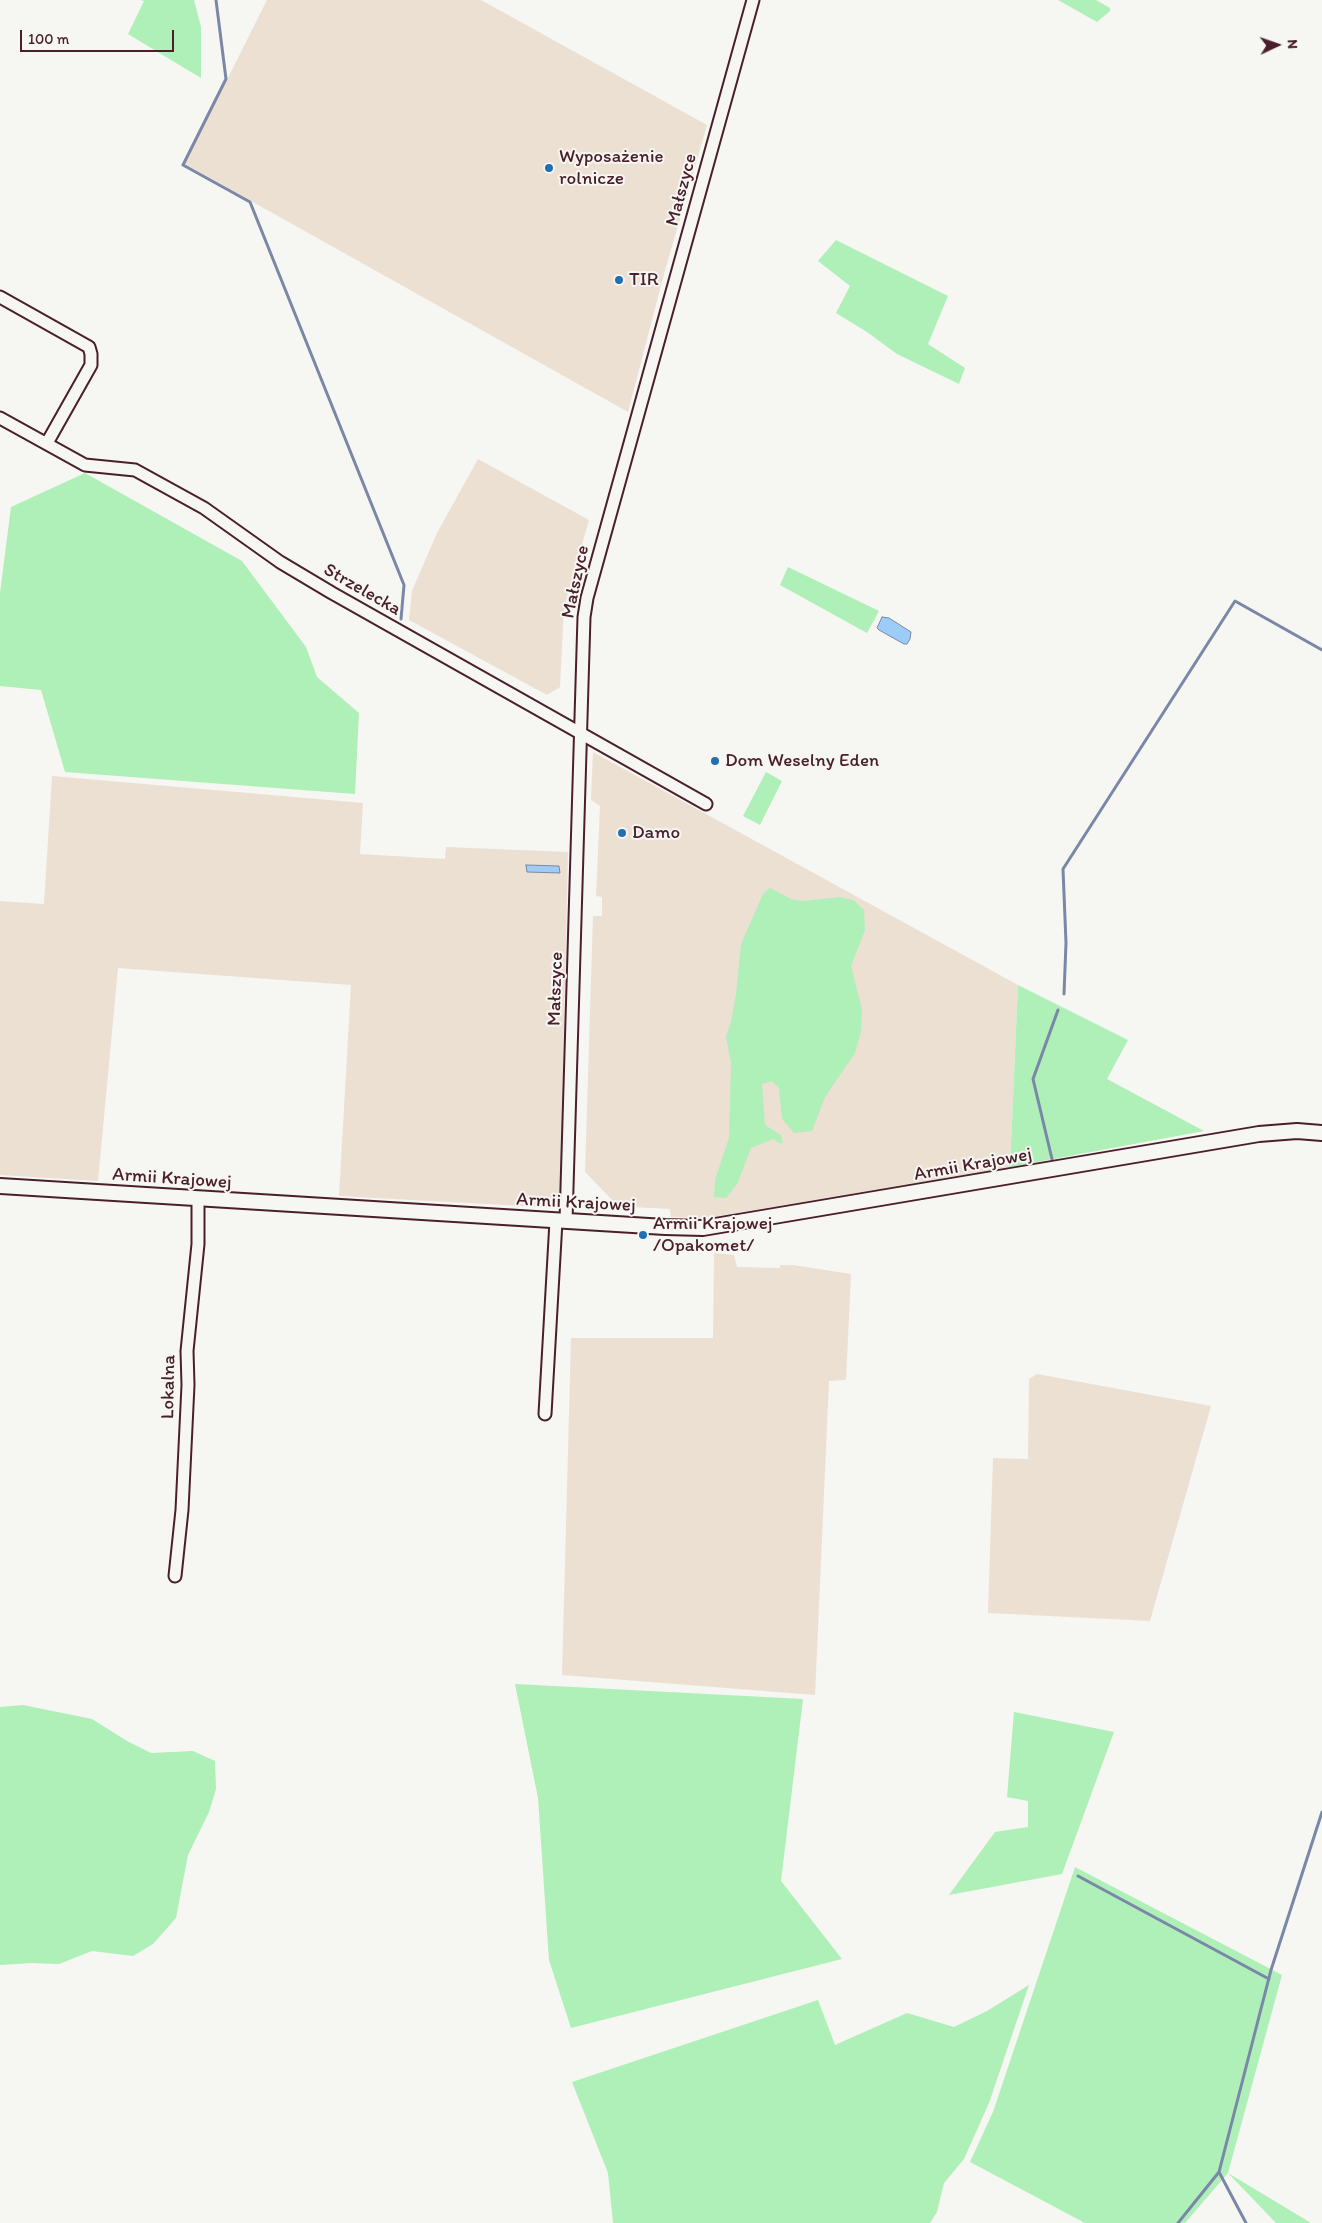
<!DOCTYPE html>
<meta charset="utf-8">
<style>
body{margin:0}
#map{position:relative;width:1322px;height:2223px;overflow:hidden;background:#f6f6f2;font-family:Itim,sans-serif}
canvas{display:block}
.north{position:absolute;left:1252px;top:20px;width:50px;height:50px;-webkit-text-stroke:4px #f6f6f2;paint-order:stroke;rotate:87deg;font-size:14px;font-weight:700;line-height:20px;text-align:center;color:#4a1f2b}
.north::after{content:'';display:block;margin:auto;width:18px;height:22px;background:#4a1f2b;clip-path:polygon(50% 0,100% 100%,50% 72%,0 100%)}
.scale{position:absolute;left:20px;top:30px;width:154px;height:22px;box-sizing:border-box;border:2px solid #4a1f2b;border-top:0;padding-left:6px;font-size:15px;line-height:18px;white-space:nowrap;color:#4a1f2b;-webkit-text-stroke:4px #f6f6f2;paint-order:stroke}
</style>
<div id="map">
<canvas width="1322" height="2223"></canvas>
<div class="north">N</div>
<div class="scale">100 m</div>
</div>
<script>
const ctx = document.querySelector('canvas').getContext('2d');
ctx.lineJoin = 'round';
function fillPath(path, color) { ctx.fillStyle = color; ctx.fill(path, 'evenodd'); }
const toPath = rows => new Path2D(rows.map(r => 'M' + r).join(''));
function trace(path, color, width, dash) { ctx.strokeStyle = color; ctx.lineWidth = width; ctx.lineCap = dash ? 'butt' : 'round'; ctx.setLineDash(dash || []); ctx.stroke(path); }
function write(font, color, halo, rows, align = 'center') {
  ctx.font = font + ' Itim,sans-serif'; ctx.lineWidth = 4; ctx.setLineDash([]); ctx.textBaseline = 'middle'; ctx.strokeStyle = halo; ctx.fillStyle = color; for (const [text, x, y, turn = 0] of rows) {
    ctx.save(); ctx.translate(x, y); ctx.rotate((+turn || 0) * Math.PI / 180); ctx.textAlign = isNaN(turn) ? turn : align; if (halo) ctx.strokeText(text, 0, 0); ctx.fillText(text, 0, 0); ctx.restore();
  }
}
fillPath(toPath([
 [267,0,481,0,707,125,664,274,628,412,185,164],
 [478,459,589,520,564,607,560,687,547,695,409,620,412,591,437,533],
 [593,752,1018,985,1010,1167,707,1218,671,1217,670,1209,632,1207,627,1203,616,1204,585,1172,593,916,602,916,602,897,596,896,600,806,591,800],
 [52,776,363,803,360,854,445,859,446,847,568,852,560,1208,339,1196,351,985,118,968,98,1181,0,1175,0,901,44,904],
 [714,1253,734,1255,737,1267,780,1268,780,1265,793,1265,851,1274,846,1380,829,1381,815,1695,562,1675,571,1338,713,1338],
 [1037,1374,1211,1406,1150,1621,988,1613,993,1458,1028,1459,1029,1379]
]), '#ece0d2');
fillPath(toPath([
 [140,0,194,0,201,27,201,78,128,34,144,1],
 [1058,0,1096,0,1110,8,1110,11,1097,22],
 [836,240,948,296,928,344,965,368,959,384,897,354,867,332,836,313,850,286,818,261],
 [85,473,242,561,306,647,317,677,359,713,355,794,65,772,41,690,0,686,0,593,11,507],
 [788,567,879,611,867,633,780,585],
 [766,772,782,781,760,825,743,816],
 [770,888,791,899,802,901,840,897,853,900,864,910,865,930,851,966,862,1010,861,1031,855,1053,825,1097,812,1131,794,1133,782,1119,779,1088,772,1081,762,1084,765,1125,781,1135,783,1143,779,1143,774,1139,751,1148,737,1184,726,1198,714,1197,715,1180,729,1138,731,1063,726,1037,731,1022,736,994,741,944,763,894],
 [1018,985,1128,1040,1107,1079,1204,1131,1010,1167],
 [515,1684,803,1699,781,1881,842,1959,571,2028,549,1960,538,1798],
 [23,1705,92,1719,127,1741,151,1753,193,1751,215,1761,216,1789,209,1812,188,1855,176,1918,153,1944,133,1956,92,1951,59,1964,32,1963,0,1965,0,1707],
 [1014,1712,1114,1732,1062,1874,949,1895,995,1832,1028,1827,1028,1801,1007,1797],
 [1075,1867,1282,1975,1228,2173,1311,2223,1276,2223,1228,2173,1185,2223,1085,2223,970,2162,993,2112],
 [1029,1985,989,2103,964,2159,944,2183,937,2212,930,2223,613,2223,608,2173,572,2082,818,2000,835,2045,907,2013,954,2027,987,2011]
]), '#afefb8');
const water = toPath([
 [882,617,889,618,911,632,910,639,907,644,904,644,879,630,877,628,882,617],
 [526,865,559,866,560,873,527,872,526,865]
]);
fillPath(water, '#9ccdf9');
trace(water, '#7b87a7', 1);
trace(toPath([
 [216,0,226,79,183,165,250,202,404,585,401,619],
 [1064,994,1066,943,1063,869,1235,601,1322,650],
 [1052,1159,1033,1079,1058,1010],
 [1078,1876,1269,1979],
 [1219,2172,1246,2223],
 [1178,2223,1219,2172,1271,1970,1322,1812]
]), '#7b87a7', 3);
const minor = toPath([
 [0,297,89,347,91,354,91,365,47,443],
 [0,418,85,465,135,470,204,508,280,562,332,593,706,804],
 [566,1221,584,617,587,598,753,0],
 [545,1414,556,1221],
 [175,1576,182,1510,188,1385,187,1351,198,1244,198,1199]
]);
const tertiary = toPath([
 [0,1186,665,1227,703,1228,1259,1134,1297,1131,1322,1133]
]);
trace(minor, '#4a1f2b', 15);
trace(tertiary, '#4a1f2b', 18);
trace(minor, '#f6f6f2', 11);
trace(tertiary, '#f6f6f2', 14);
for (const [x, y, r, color] of [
 [549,168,5,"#1f6fb2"],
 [619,280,5,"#1f6fb2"],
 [715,761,5,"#1f6fb2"],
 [622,833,5,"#1f6fb2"],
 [643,1235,5,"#1f6fb2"]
]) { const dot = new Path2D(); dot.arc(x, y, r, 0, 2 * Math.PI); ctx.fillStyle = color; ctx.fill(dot); trace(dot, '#f6f6f2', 2); }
write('19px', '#4a1f2b', '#f6f6f2', [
 ["Wyposażenie",559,157],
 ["rolnicze",559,179],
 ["TIR",629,280],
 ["Dom Weselny Eden",725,761],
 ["Damo",632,833],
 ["Armii Krajowej",653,1224],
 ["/Opakomet/",653,1246]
], 'left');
write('19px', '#4a1f2b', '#f6f6f2', [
 ["Małszyce",682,190,-75],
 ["Małszyce",576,582,-78],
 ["Strzelecka",362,590,30],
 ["Małszyce",556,989,-88],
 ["Armii Krajowej",973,1165,-10],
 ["Armii Krajowej",172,1179,4],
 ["Armii Krajowej",576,1203,3],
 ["Lokalna",169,1387,-89]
]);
</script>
